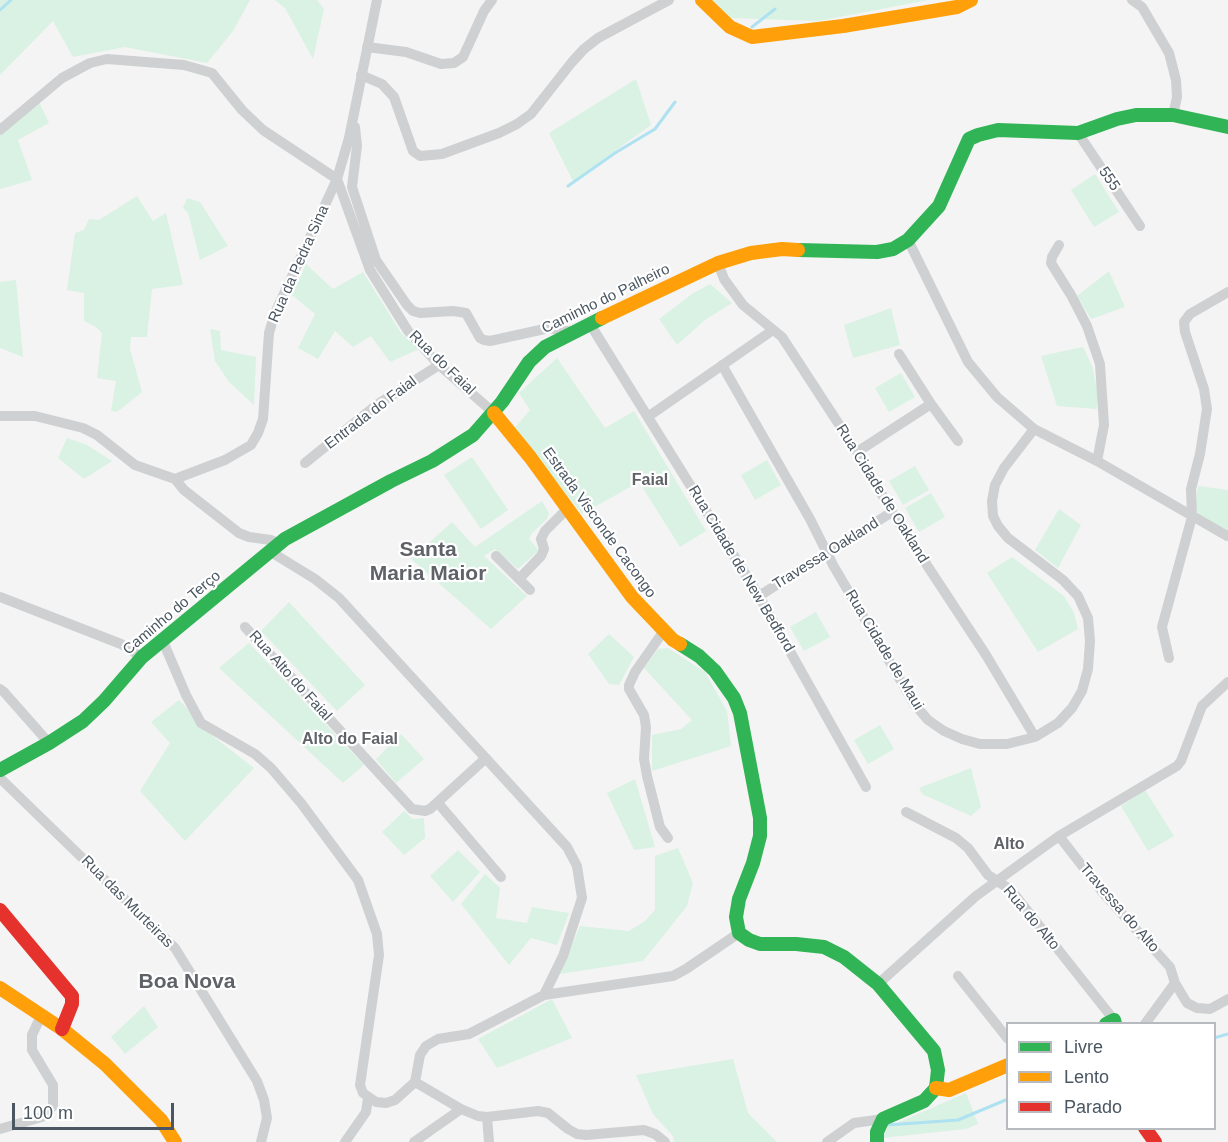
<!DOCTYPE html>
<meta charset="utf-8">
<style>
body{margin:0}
#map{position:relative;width:1228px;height:1142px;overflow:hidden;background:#f4f4f4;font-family:Helvetica,sans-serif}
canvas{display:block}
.legend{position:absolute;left:1006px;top:1022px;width:210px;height:108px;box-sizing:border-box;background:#fff;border:2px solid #b7bbc0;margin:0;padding:8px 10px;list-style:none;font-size:18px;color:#4a5661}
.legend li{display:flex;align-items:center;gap:12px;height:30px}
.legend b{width:30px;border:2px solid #b7bbc0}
.scale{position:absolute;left:12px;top:1103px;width:162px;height:27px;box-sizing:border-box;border:3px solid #4a5661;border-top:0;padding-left:8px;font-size:18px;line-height:21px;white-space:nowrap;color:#4a5661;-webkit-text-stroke:4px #fff;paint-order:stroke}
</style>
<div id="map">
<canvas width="1228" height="1142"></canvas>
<ul class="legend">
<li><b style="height:8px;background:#30b455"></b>Livre</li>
<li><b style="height:8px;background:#ff9f0a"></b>Lento</li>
<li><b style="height:8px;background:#e5322d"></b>Parado</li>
</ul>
<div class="scale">100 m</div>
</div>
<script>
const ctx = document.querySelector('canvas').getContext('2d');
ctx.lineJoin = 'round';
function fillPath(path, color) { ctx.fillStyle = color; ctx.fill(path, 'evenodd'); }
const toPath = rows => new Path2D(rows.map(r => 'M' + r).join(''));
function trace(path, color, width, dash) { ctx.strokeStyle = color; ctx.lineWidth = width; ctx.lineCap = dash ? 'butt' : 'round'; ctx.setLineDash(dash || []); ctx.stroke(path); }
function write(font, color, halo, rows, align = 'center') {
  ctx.font = font + ' Helvetica,sans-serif'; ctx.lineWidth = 4.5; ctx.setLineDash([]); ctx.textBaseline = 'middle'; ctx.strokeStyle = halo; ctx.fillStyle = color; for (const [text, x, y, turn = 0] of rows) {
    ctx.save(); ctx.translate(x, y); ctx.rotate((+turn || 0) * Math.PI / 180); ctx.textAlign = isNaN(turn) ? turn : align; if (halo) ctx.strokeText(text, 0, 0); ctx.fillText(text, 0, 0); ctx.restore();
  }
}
fillPath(toPath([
 [0,0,250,0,233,31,207,63,125,47,73,57,53,21,0,75],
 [275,0,317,0,324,9,313,59,285,8],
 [712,0,929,0,818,21,730,18],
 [636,79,651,125,573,181,549,133],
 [39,102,49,123,18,140,32,180,0,189,0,134],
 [1095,174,1119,212,1094,227,1071,190],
 [137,196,153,221,166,213,183,285,152,289,147,337,131,337,130,349,142,392,117,412,111,411,116,381,97,378,102,333,96,327,84,321,84,293,67,290,75,233,84,230,89,219,99,220],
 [187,198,200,202,228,246,200,260,188,213,183,208],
 [306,264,333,289,363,272,401,333,419,349,390,362,371,336,353,347,335,331,318,359,298,348,315,314,292,295],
 [1109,271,1125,307,1091,319,1077,296],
 [16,280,23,357,0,348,0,282],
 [710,284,732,303,705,320,677,345,659,319,692,294],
 [891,308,900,345,853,358,844,325],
 [210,329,220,331,221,350,256,357,254,405,229,382,215,361],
 [1083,347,1092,366,1098,394,1097,409,1057,406,1041,356],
 [557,358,605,428,634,411,706,531,680,547,639,482,582,514,514,429,530,410,519,393],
 [901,373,915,397,889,412,875,388],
 [67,438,87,445,112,461,84,479,58,458],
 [472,457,508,510,481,529,444,475],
 [767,460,781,485,755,500,741,475],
 [915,466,929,490,903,505,889,481],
 [1198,486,1228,490,1228,532,1198,514,1195,502],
 [931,493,945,517,919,532,905,508],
 [542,501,549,513,547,519,532,533,529,539,537,548,537,552,518,569,495,549,484,556,527,596,491,629,411,559,452,522,475,547],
 [1059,509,1081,525,1058,568,1035,550],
 [1012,557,1064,596,1074,613,1078,629,1038,652,987,573],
 [289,602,365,685,337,711,261,631],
 [816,612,830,637,804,651,790,627],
 [609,634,634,657,619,685,609,684,588,654],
 [249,643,364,765,343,783,219,668],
 [668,648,705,672,727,711,731,746,652,771,652,735,681,729,692,720,644,668,658,649],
 [179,700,214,737,254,768,185,841,140,791,170,743,151,722],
 [880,725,894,749,868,764,854,740],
 [401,734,424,759,396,783,376,759],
 [971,768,981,807,971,816,922,794,919,788],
 [635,779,655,847,634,850,607,793],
 [1145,790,1174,836,1148,851,1121,806],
 [404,811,413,819,424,818,425,838,404,855,382,832],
 [678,848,693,883,687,906,643,961,560,974,580,926,629,931,645,921,655,910,655,856],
 [458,850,480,872,453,902,430,876],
 [485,874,500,888,496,918,527,923,532,907,569,913,557,945,531,938,509,965,461,904],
 [552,999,572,1038,497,1068,478,1039],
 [144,1006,158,1027,125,1054,111,1037],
 [733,1059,748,1113,777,1142,674,1142,673,1136,653,1114,636,1075],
 [966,1093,978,1124,966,1129,882,1138,888,1127]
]), '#d9f2e3');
trace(toPath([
 [0,10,11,0],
 [752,27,775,9],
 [568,186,615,153,655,129,675,102],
 [1214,1038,1228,1034],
 [887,1125,958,1120,1008,1099]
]), '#aee2f0', 3);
trace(toPath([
 [1132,0,1142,7,1169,53,1176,80,1177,97,1173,115],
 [367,47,406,52,441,64,454,63,463,57,484,11,492,0],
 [361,75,382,84,394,97,413,151,420,156,442,154,499,133,517,124,531,114,572,62,584,49,598,38,669,0],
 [355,127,357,146,352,187,376,260,407,305,413,311,420,313,453,311,466,313,480,338,484,340,490,341,549,328,572,332],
 [0,130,62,78,90,63,107,59,184,65,212,73,242,110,263,130,337,179],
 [1078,133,1140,226],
 [337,179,370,270,408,331,439,365,494,413],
 [908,240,968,362,997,397,1034,429,1097,461,1227,536],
 [1059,245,1052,257,1051,263,1071,295,1087,326,1100,364,1104,425,1097,461],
 [718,263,724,279,743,305,782,337,857,452,892,512,986,655,1035,737],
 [590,324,759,596,866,787],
 [722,365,810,519,833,565,915,705,928,720,944,731,962,739,980,744,1007,744,1035,737,1058,723,1072,708,1082,691,1088,669,1090,641,1088,618,1078,596,1063,580,1008,538,998,526,993,516,992,501,995,485,1004,468,1034,429],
 [931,404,958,441],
 [0,416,35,416,83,428,97,435,135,465,175,479,184,490,239,533,249,537,271,540,279,544],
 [649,416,773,330],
 [857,452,931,404,899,354],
 [305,463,378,404,439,365],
 [175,479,225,460,251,445,258,433,263,419,269,333,275,313,337,179,349,138,377,0],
 [271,552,315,579,339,598,567,847,577,866,582,898,563,956,544,995],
 [496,556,530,590],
 [519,579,541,556,544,549,541,539,545,531,568,508],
 [759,596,892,512],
 [0,597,121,644,142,657],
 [245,627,412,809,425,811,430,809,486,758],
 [663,632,635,672,629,685,629,689,644,715,646,727,644,759,647,776,660,827,668,838],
 [162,639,186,695,201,723,255,754,271,768,301,803,358,880,377,934,379,955,360,1085,363,1093,376,1102,386,1103,395,1100,415,1082],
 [1169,658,1162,627,1192,517,1191,489,1200,454,1207,409,1204,389,1185,332,1184,322,1190,314,1228,292],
 [0,689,4,692,49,743],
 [0,778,175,948,257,1081,264,1100,267,1118,261,1142],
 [438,803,501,877],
 [906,812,956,838,968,848,988,875,1011,890,1114,1020],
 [1059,836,1104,894,1170,967,1175,983,1187,1003,1197,1008,1210,1009,1228,999],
 [958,976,1008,1039],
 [878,984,976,896,1059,836,1177,766,1181,761,1202,706,1228,682],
 [1145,1024,1175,983],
 [415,1082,420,1055,426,1046,438,1039,469,1034,544,995,673,976,686,969,739,933],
 [415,1082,461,1109,478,1116,487,1117,538,1111,548,1113,568,1129,577,1134,586,1135,644,1130,655,1134,665,1142],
 [487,1117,489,1142],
 [0,1129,42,1117,53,1106,53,1085,32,1050,32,1035,42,1014],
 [345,1142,366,1112,368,1098],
 [414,1142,461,1109],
 [827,1142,854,1123,883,1119]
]), '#ced0d2', 10);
trace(toPath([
 [798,250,877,252,893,249,908,240,939,206,969,139,978,135,998,130,1078,133,1117,119,1136,115,1173,115,1228,127],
 [680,644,699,656,715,671,734,698,740,713,760,818,760,836,753,863,739,899,736,917,739,933,749,940,760,944,796,944,824,947,844,957,878,984,934,1051,938,1070,936,1088,924,1101,883,1119,877,1132,877,1142],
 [0,770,49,743,83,721,104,701,142,657,285,539,391,481,432,461,473,435,502,402,529,362,545,347,602,318],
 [1106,1024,1114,1020,1115,1024]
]), '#30b455', 14);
trace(toPath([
 [702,0,730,27,752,37,843,26,957,7,971,0],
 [602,318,718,263,751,253,782,249,798,250],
 [494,413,530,457,632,597,673,640,680,644],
 [0,988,62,1029,105,1064,161,1120,175,1142],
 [936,1088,949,1090,1008,1065]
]), '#ff9f0a', 14);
trace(toPath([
 [0,910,72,996,72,1004,62,1029],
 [1145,1128,1155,1142]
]), '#e5322d', 14);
write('15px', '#4a5661', '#fff', [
 ["555",1109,179,56],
 ["Rua da Pedra Sina",299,264,-66],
 ["Caminho do Palheiro",606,299,-26],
 ["Rua do Faial",442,363,44],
 ["Entrada do Faial",371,413,-37],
 ["Rua Cidade de Oakland",882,494,58],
 ["Estrada Visconde Cacongo",599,523,54],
 ["Travessa Oakland",826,554,-32],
 ["Rua Cidade de New Bedford",741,569,59],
 ["Caminho do Terço",172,613,-40],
 ["Rua Cidade de Maui",884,650,59],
 ["Rua Alto do Faial",290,676,48],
 ["Rua das Murteiras",127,902,45],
 ["Travessa do Alto",1119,908,49],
 ["Rua do Alto",1031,918,50]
]);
write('bold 16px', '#5f6368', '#fff', [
 ["Faial",650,481],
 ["Alto do Faial",350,740],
 ["Alto",1009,845]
]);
write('bold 21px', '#5f6368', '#fff', [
 ["Santa",428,550],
 ["Maria Maior",428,574],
 ["Boa Nova",187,982]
]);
</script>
